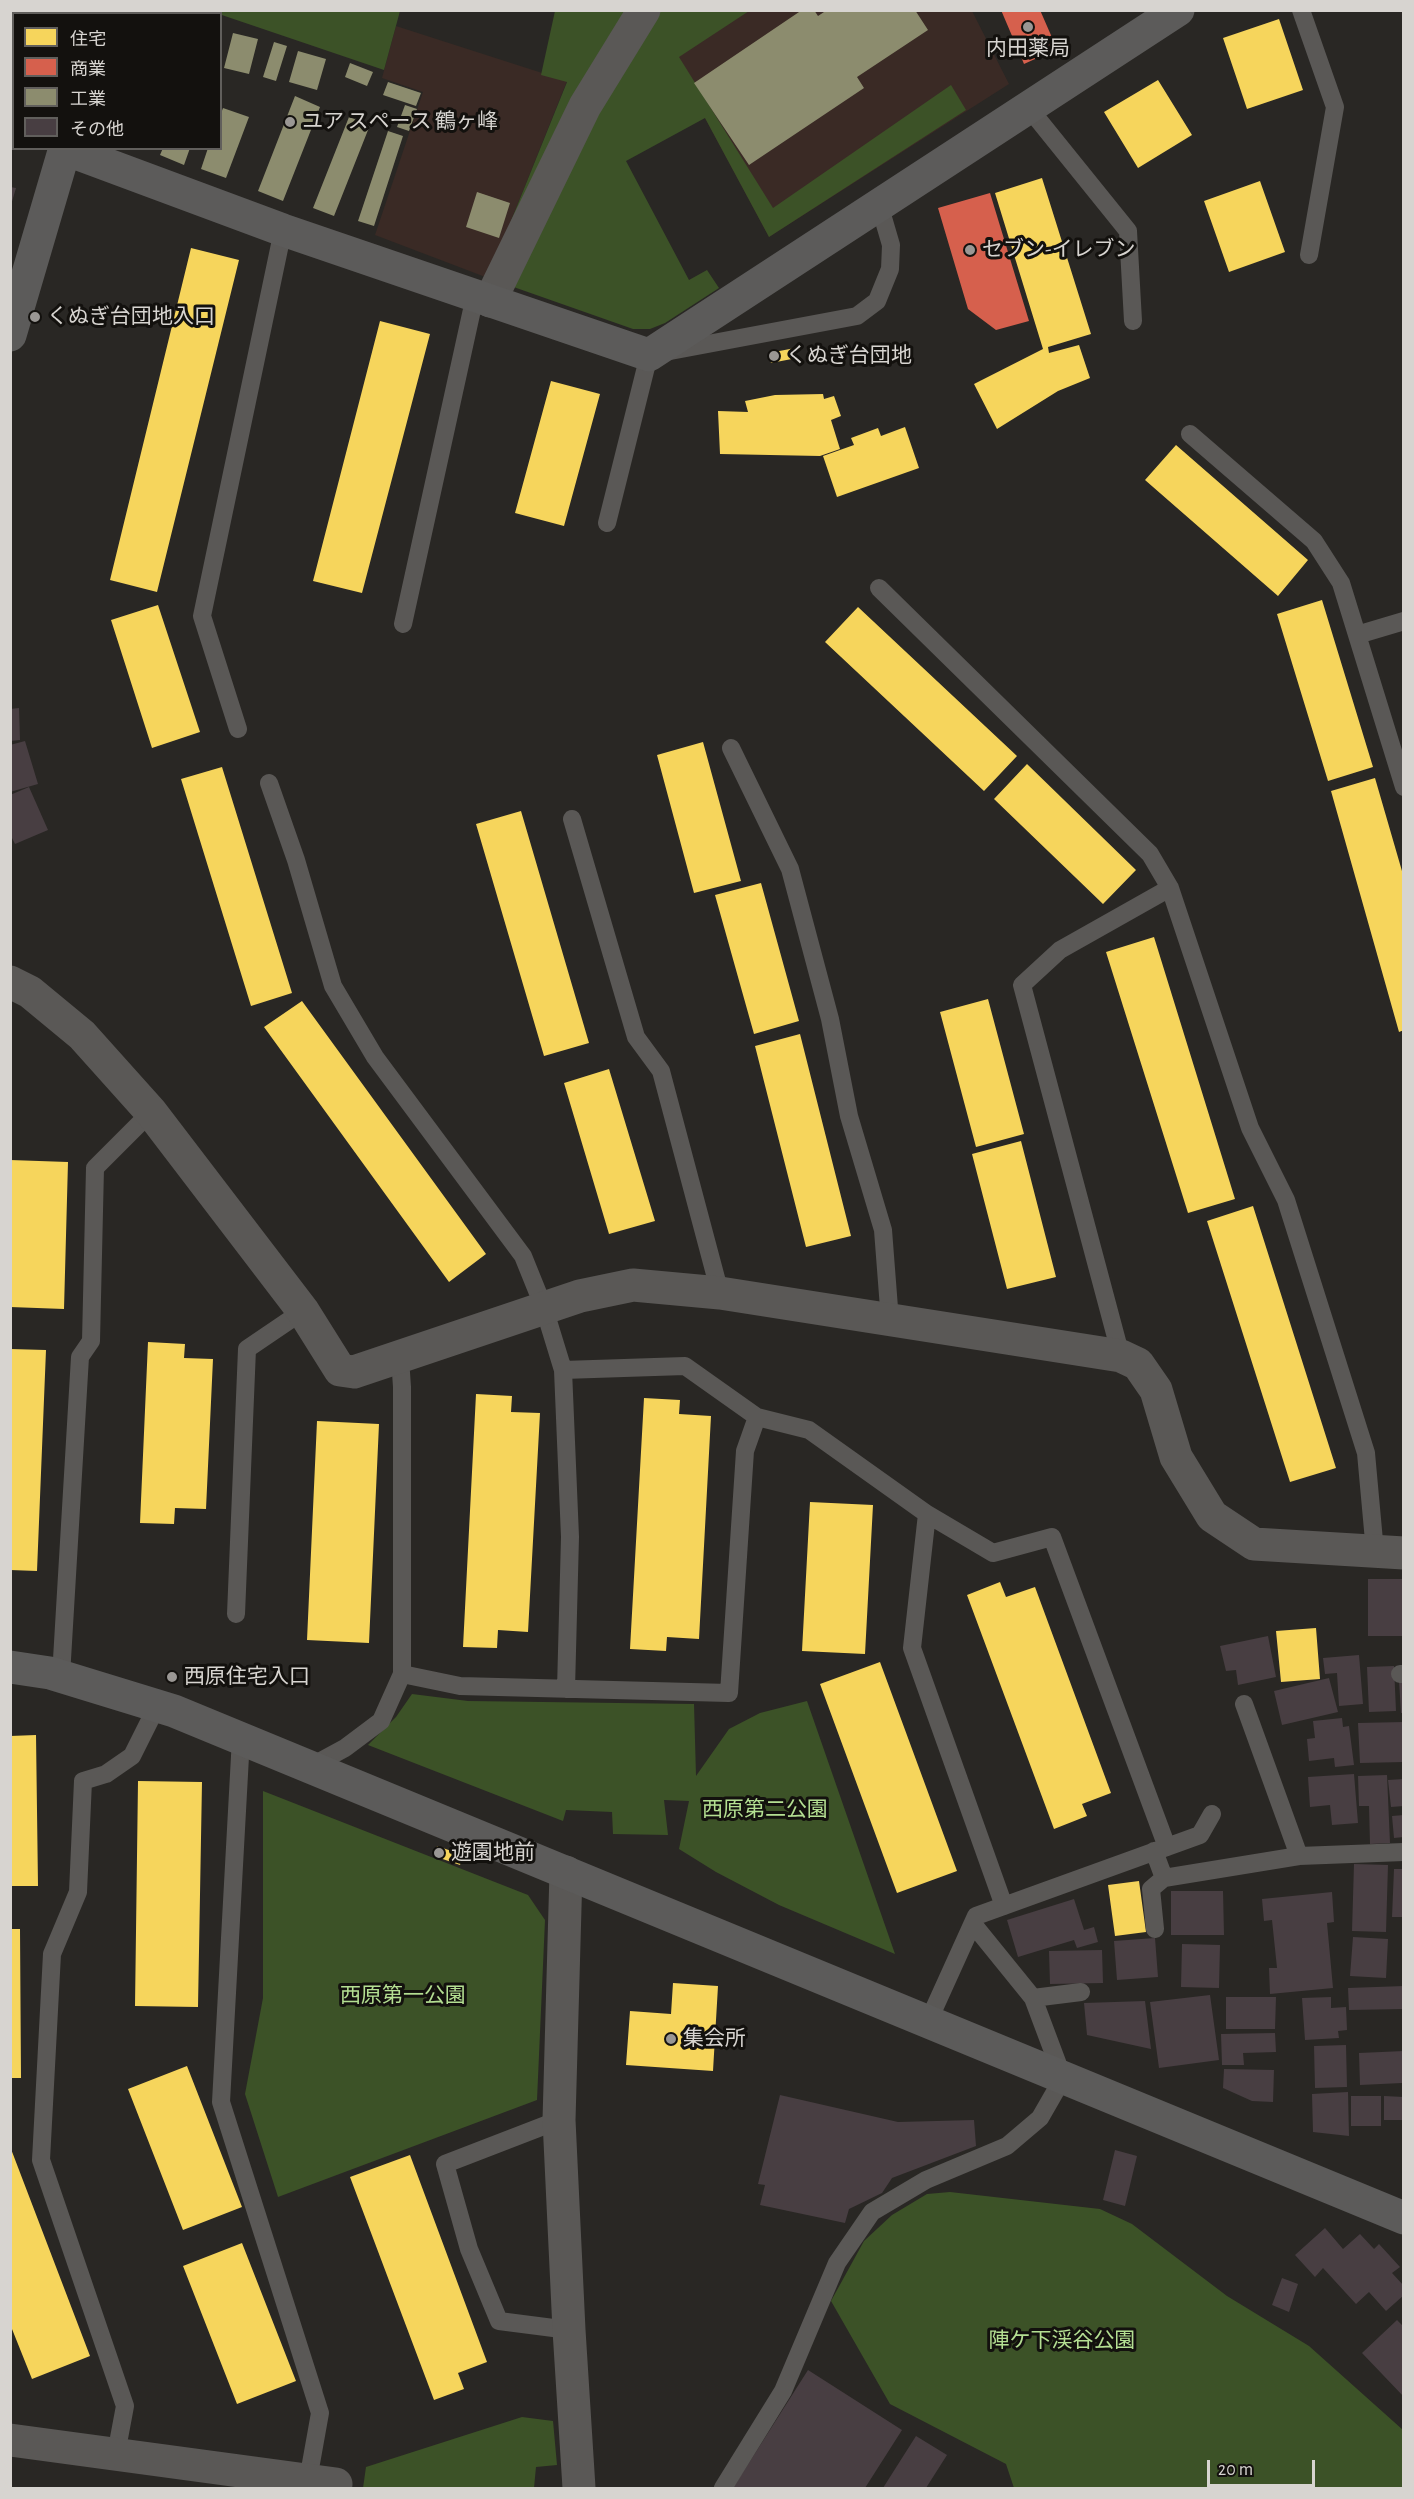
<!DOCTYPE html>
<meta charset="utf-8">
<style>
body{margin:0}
#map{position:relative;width:1414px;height:2499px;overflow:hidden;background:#292724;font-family:"Alegreya Sans","Noto Sans JP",sans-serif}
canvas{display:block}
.frame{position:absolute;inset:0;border:12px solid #d7d4d0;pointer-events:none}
.legend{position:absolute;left:12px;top:12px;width:210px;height:138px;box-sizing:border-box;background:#13110e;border:2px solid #615f5c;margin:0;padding:8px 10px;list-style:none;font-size:18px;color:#d7d4d0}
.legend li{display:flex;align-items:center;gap:12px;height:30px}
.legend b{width:30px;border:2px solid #615f5c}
.scale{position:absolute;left:1207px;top:2460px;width:108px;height:27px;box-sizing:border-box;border:3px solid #d7d4d0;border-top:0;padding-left:8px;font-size:18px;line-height:21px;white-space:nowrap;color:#d7d4d0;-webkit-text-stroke:4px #13110e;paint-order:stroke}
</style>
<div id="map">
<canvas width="1414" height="2499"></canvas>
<div class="frame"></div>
<ul class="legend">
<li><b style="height:16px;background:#f6d55c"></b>住宅</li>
<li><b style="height:16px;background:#d6604d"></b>商業</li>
<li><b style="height:16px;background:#8c8c6e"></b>工業</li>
<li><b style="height:16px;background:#483e42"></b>その他</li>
</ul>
<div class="scale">20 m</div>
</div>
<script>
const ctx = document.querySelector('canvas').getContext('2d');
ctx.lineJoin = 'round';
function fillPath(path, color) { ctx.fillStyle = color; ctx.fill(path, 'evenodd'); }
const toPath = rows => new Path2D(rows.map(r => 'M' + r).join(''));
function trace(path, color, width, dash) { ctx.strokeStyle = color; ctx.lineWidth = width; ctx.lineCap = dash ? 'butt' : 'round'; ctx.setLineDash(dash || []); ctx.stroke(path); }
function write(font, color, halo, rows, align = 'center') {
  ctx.font = font + ' "Alegreya Sans","Noto Sans JP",sans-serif'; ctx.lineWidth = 6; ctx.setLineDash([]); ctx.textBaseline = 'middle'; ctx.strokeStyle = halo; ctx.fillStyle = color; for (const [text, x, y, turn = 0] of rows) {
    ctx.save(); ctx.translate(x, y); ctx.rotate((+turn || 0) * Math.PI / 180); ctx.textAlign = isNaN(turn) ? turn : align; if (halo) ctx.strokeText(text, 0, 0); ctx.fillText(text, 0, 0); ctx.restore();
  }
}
fillPath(toPath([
 [691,11,972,11,1009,84,769,237,705,118,652,36],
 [396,26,567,81,488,278,375,235,423,92,382,78]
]), '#3a2a25');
fillPath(toPath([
 [129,10,205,10,205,11,204,14,128,13],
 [210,11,400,10,400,11,384,70],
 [555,11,749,11,679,57,773,208,951,85,966,110,769,237,705,118,626,161,689,280,707,270,719,288,665,323,650,329,633,329,488,278,567,82,541,75],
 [412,1694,468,1701,694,1704,696,1776,729,1729,760,1713,807,1701,895,1954,779,1905,716,1872,679,1849,689,1801,664,1800,668,1835,613,1834,612,1812,566,1810,563,1821,368,1745,396,1717],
 [263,1791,528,1895,545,1920,537,2100,278,2197,245,2094,263,1998],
 [950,2192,1100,2209,1132,2224,1227,2296,1309,2346,1403,2430,1403,2488,1014,2488,1006,2464,890,2404,831,2301,864,2241,892,2215,927,2194],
 [522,2417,553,2421,557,2465,536,2467,534,2488,363,2488,366,2467]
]), '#3c5227');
fillPath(toPath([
 [1279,19,1303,90,1247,109,1223,38],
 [1158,80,1192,135,1138,168,1104,112],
 [1042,178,1091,334,1048,347,1049,353,1079,345,1090,378,1058,391,997,429,974,384,1043,349,995,193],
 [1260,181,1285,252,1229,272,1204,201],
 [191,248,239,260,157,592,110,580],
 [380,321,430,334,362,593,313,581],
 [795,348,797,358,771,363,769,353],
 [551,381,600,394,564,526,515,513],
 [823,394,824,399,834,396,841,416,831,420,840,449,820,456,720,454,718,411,748,412,745,401,775,395],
 [905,427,919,468,837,497,823,456,854,445,851,438,878,428,881,436],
 [1176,445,1308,560,1278,596,1145,480],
 [1322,600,1373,767,1328,781,1277,614],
 [158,605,200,732,152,748,111,620],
 [858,607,1017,756,984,791,825,642],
 [703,742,741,881,694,893,657,755],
 [1027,764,1136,870,1103,904,994,799],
 [222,767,292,993,251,1006,181,779],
 [1375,778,1404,878,1404,1030,1399,1032,1331,791],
 [521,811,589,1043,544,1056,476,824],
 [761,883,799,1021,754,1034,715,895],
 [1154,937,1235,1199,1188,1213,1106,952],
 [988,999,1024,1134,976,1147,940,1012],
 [302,1001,486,1254,449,1282,264,1027],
 [800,1034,851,1236,806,1247,755,1046],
 [609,1069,655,1221,609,1234,564,1083],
 [1021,1141,1056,1277,1007,1289,972,1154],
 [10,1160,68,1162,64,1309,10,1307],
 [1253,1206,1336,1468,1290,1482,1207,1221],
 [148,1342,185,1344,184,1358,213,1359,206,1509,175,1508,174,1524,140,1523],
 [10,1349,46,1350,37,1571,10,1570],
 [476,1394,512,1396,511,1412,540,1413,528,1632,498,1630,497,1648,463,1647],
 [644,1398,680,1400,679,1414,711,1416,699,1639,667,1637,666,1651,630,1649],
 [317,1421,379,1424,369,1643,307,1640],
 [810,1502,873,1505,865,1654,802,1651],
 [1000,1582,1006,1597,1035,1587,1111,1793,1082,1804,1087,1816,1054,1829,967,1595],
 [1316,1628,1320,1679,1281,1682,1276,1631],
 [880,1662,957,1871,897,1893,820,1684],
 [36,1735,38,1886,10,1886,10,1736],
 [138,1781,202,1782,198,2007,135,2006],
 [437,1846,463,1855,460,1865,434,1856],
 [1139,1881,1146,1932,1115,1936,1108,1885],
 [10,1929,20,1929,21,2078,10,2078],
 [673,1983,718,1986,713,2071,626,2065,630,2011,671,2014],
 [187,2066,242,2207,183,2230,128,2089],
 [11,2149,90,2356,32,2379,10,2324],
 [410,2155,487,2362,458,2373,464,2389,434,2400,350,2177],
 [242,2243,296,2381,237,2404,183,2266]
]), '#f6d55c');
fillPath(toPath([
 [1001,10,1040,10,1057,49,1024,64],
 [10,66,14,66,14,104,10,104],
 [990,193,1029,321,996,330,968,309,938,208]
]), '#d6604d');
fillPath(toPath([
 [802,10,814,10,818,16,827,10,915,10,928,30,857,77,864,88,749,165,694,83],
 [233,33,258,39,249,74,224,68],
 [274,42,287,46,276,81,263,77],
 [298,51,326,59,317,90,289,82],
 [350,63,373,72,367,86,345,77],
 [388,82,421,93,416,106,383,95],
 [295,96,320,107,283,201,258,191],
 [405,105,417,109,409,131,397,127],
 [223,108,249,117,226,178,201,169,208,148,220,148,220,116],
 [349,117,370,125,334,216,313,208],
 [388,131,403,136,374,226,358,221],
 [163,148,190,148,184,165,160,155],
 [477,192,510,203,499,238,466,227]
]), '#8c8c6e');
fillPath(toPath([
 [10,10,36,10,36,14,14,14,14,63,10,63],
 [10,187,16,188,11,205,10,205],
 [19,708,20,740,10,741,10,709],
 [25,741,38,784,10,792,10,745],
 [29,787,48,830,15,844,10,834,10,795],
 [1368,1579,1404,1579,1404,1636,1368,1636],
 [1268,1636,1276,1677,1238,1685,1236,1670,1226,1671,1220,1646],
 [1359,1655,1363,1704,1339,1706,1337,1673,1325,1674,1323,1658],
 [1394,1666,1396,1711,1369,1712,1367,1667],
 [1329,1678,1338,1712,1282,1725,1274,1691],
 [1404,1679,1404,1713,1401,1713,1399,1680],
 [1342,1718,1343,1727,1349,1726,1354,1765,1335,1767,1334,1758,1309,1761,1307,1739,1315,1738,1313,1721],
 [1404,1722,1404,1762,1360,1763,1358,1723],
 [1354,1774,1358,1823,1332,1825,1330,1805,1310,1807,1308,1777],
 [1387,1775,1390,1843,1370,1844,1369,1806,1359,1806,1358,1776],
 [1404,1779,1404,1806,1391,1807,1388,1780],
 [1404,1815,1404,1837,1394,1838,1392,1816],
 [1354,1864,1388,1865,1386,1932,1352,1931],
 [1394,1869,1404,1869,1404,1917,1392,1917],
 [1171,1891,1223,1891,1224,1935,1171,1935],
 [1332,1892,1334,1922,1327,1923,1333,1988,1270,1994,1269,1968,1277,1968,1272,1920,1264,1921,1262,1899],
 [1074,1899,1084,1930,1094,1927,1098,1942,1077,1948,1074,1940,1018,1957,1007,1920],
 [1353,1937,1388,1939,1386,1978,1350,1976],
 [1155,1938,1158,1977,1117,1980,1114,1941],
 [1182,1944,1220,1945,1219,1988,1181,1987],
 [1102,1950,1103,1983,1050,1984,1049,1951],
 [1404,1986,1404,2009,1349,2010,1348,1988],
 [1210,1995,1219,2060,1159,2068,1150,2002],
 [1226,1997,1276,1997,1275,2029,1226,2029],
 [1331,1997,1331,2008,1346,2007,1347,2030,1338,2031,1339,2038,1305,2040,1302,1998],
 [1145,2001,1151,2049,1087,2035,1084,2003],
 [1275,2033,1276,2052,1243,2053,1244,2065,1222,2065,1221,2034],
 [1346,2045,1347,2087,1315,2088,1314,2046],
 [1404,2051,1402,2083,1360,2085,1359,2053],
 [1224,2069,1274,2070,1273,2102,1252,2101,1223,2088],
 [1348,2092,1349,2136,1313,2132,1312,2094],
 [780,2095,898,2122,974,2120,976,2146,892,2178,882,2193,849,2209,845,2223,760,2205,765,2185,758,2184],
 [1351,2096,1381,2096,1381,2126,1351,2126],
 [1384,2096,1404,2097,1404,2120,1384,2120],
 [1115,2150,1137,2156,1125,2206,1103,2200],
 [1325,2228,1343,2249,1360,2234,1374,2249,1379,2244,1400,2267,1392,2273,1404,2286,1404,2295,1386,2311,1369,2292,1356,2304,1323,2268,1315,2277,1295,2255],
 [1282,2278,1298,2284,1289,2312,1272,2305],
 [1397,2320,1404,2327,1404,2397,1362,2353],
 [808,2370,902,2430,865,2488,733,2488],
 [916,2436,947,2455,926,2488,883,2488]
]), '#483e42');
trace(toPath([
 [1301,10,1335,107,1309,255],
 [1028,107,1128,231,1133,321],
 [1190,434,1314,541,1341,583,1404,787],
 [607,523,649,355,857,316,877,301,890,269,891,245,879,204],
 [879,588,1150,854,1170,888],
 [403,624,475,296],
 [1357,635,1404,621],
 [238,729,202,616,283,230],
 [731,748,790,869,830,1019,849,1116,883,1230,890,1321],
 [269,783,296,860,333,986,375,1057,523,1256,544,1308,563,1370,685,1366,757,1417,809,1430,927,1514,993,1553,1052,1537,1167,1847],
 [572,819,636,1037,661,1071,720,1293],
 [1121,1356,1022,985,1060,950,1170,888,1250,1128,1286,1200,1366,1453,1375,1552],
 [400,1358,402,1387,402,1674,460,1686,729,1693,745,1451,757,1417],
 [563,1370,570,1537,566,1689],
 [927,1514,912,1648,1004,1906],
 [236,1614,247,1349,303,1311],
 [1400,1674,1404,1674],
 [61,1676,80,1357,91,1341,95,1168,151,1112],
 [1244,1704,1299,1856],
 [241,1738,221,2102,320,2413,308,2480],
 [310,1767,345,1748,381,1721,402,1674],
 [1154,1851,1164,1878,1299,1856,1404,1852],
 [1155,1929,1151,1889,1164,1878],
 [1033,1998,1081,1992],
 [928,2022,976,1916,1200,1835,1212,1814],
 [559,2120,445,2164,469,2249,499,2321,569,2330],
 [116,2454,125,2406,41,2160,52,1954,78,1892,83,1781,106,1774,132,1756,157,1706],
 [723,2488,783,2391,837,2263,872,2212,926,2180,1007,2146,1040,2118,1063,2078,1033,1998,973,1924]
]), '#5a5856', 18);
trace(toPath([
 [490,301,585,106,644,10],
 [10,982,30,992,82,1035,151,1112,303,1311,340,1370,354,1372,580,1296,633,1285,720,1293,1121,1356,1138,1364,1156,1390,1176,1457,1212,1516,1254,1544,1404,1553],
 [566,1872,559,2120,569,2330,579,2488],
 [10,2440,336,2484,335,2488]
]), '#5a5856', 33);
trace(toPath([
 [107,14,108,10],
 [65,149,283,230,649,355,1178,10],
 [10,335,65,148],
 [10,1667,50,1673,174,1711,1404,2218]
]), '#5c5b5a', 33);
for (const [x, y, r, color] of [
 [1028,27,6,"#9a9794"],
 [290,122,6,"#9a9794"],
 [970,250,6,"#9a9794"],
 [35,317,6,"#9a9794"],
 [774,356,6,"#9a9794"],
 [172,1677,6,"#9a9794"],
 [439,1853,6,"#9a9794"],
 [671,2039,6,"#9a9794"]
]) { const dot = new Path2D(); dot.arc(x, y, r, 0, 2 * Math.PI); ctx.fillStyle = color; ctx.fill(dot); trace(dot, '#13110e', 2); }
write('21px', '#d7d4d0', '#13110e', [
 ["内田薬局",1028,49,"center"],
 ["ユア スペース 鶴ヶ峰",302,122],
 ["セブン-イレブン",982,250],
 ["くぬぎ台団地入口",47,317],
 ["くぬぎ台団地",786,356],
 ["西原住宅入口",184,1677],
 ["遊園地前",451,1853],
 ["集会所",683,2039]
], 'left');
write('21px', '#b4df92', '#13110e', [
 ["西原第二公園",765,1810],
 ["西原第一公園",403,1996],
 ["陣ケ下渓谷公園",1062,2341]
]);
</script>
